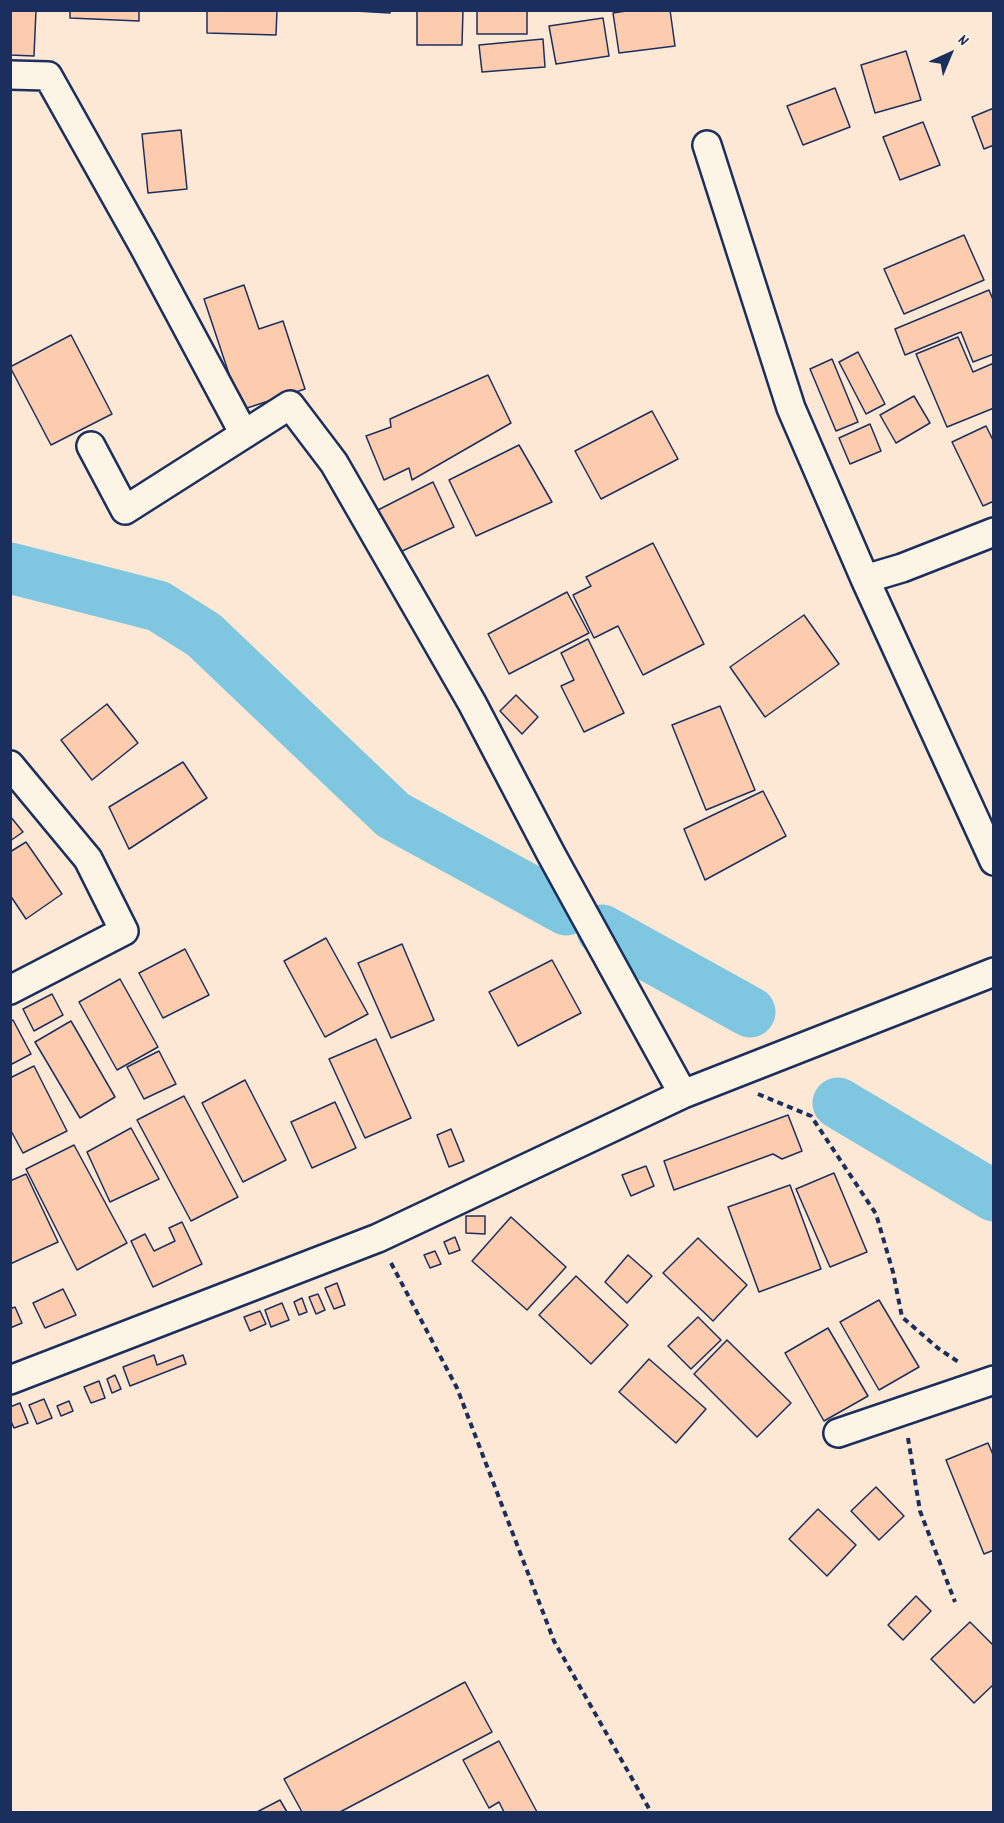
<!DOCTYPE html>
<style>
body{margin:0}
#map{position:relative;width:1004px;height:1823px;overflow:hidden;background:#fce8d4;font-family:Dekko,sans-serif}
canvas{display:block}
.frame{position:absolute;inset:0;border:12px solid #1b2f5e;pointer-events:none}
.north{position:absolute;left:920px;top:24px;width:60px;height:60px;-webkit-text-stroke:4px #fcf5e5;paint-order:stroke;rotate:44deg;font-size:16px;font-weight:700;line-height:24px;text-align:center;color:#1b2f5e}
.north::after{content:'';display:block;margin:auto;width:21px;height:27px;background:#1b2f5e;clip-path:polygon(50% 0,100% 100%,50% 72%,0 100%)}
</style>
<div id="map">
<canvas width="1004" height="1823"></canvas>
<div class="frame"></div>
<div class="north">N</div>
</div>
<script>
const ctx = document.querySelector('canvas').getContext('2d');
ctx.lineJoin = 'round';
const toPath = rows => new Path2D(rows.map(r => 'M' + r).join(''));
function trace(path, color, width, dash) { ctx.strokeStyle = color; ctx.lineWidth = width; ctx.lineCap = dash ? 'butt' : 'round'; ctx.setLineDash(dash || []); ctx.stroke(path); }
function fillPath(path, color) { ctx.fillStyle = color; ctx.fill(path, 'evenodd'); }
trace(toPath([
 [10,568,158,606,204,635,393,815,566,910],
 [602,930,750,1012],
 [838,1103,994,1196]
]), '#7fc7e0', 51);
const building = toPath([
 [10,10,36,10,34,56,10,55,10,10],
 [70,10,139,10,139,21,70,18,70,10],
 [207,10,277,10,276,35,207,33,207,10],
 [338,10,390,10,390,13,338,10],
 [417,10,463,10,462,45,417,45,417,10],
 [477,10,527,10,527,34,477,34,477,10],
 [633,10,670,10,675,46,619,53,613,13,633,10],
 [603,18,609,56,556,64,549,26,603,18],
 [543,39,545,67,482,72,479,45,543,39],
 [906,51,921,100,875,113,861,65,906,51],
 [835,88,850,127,803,145,787,106,835,88],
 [994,108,994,145,984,149,972,117,994,108],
 [923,122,940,165,900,180,883,137,923,122],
 [181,130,187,189,148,193,142,134,181,130],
 [964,235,984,280,904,314,884,269,964,235],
 [244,285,259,329,283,321,305,389,241,410,204,299,244,285],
 [989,290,994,302,994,354,973,362,961,332,905,355,895,329,989,290],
 [71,335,112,414,51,445,10,367,71,335],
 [958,337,973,372,994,363,994,408,947,427,916,354,958,337],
 [858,352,885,404,866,414,839,362,858,352],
 [832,359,858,422,836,431,810,369,832,359],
 [488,375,511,423,412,480,409,468,384,480,366,436,391,427,390,419,488,375],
 [914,396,930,423,896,443,880,415,914,396],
 [652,411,678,459,601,499,575,451,652,411],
 [870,424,881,451,850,464,839,438,870,424],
 [986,426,994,442,994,501,983,506,952,442,986,426],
 [519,445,552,502,476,536,449,480,519,445],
 [433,482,454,527,398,553,376,511,433,482],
 [653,543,704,644,643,675,618,626,594,638,573,595,591,586,586,577,653,543],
 [567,592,589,633,509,674,488,634,567,592],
 [804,615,839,664,765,717,730,667,804,615],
 [588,639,624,713,584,732,561,686,574,680,561,653,588,639],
 [516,695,538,717,522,734,500,711,516,695],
 [107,704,138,743,92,780,61,740,107,704],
 [720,706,755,790,706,810,672,725,720,706],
 [183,762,207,798,129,849,109,807,183,762],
 [763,791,786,836,705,880,684,829,763,791],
 [10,816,23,832,10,841,10,816],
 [26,842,62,894,26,919,10,895,10,852,26,842],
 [326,938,368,1014,325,1037,284,961,326,938],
 [402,944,434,1020,391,1038,358,963,402,944],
 [185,949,209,995,163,1018,139,973,185,949],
 [552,960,581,1013,518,1046,489,992,552,960],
 [120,979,158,1047,117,1070,79,1002,120,979],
 [52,994,63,1015,34,1031,23,1009,52,994],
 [13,1020,31,1054,10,1065,10,1022,13,1020],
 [71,1021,115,1097,80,1118,35,1042,71,1021],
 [376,1039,411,1118,365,1138,329,1059,376,1039],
 [159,1051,176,1084,144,1099,127,1067,159,1051],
 [34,1066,67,1131,23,1153,10,1129,10,1078,34,1066],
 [245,1080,286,1160,243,1182,202,1103,245,1080],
 [184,1096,238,1197,191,1221,137,1120,184,1096],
 [335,1102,356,1148,312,1168,291,1122,335,1102],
 [788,1115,802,1151,782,1159,773,1154,674,1190,664,1161,788,1115],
 [131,1128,159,1179,110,1202,87,1152,131,1128],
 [451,1129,464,1161,449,1167,437,1135,451,1129],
 [74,1145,127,1243,77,1270,26,1169,74,1145],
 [646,1166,654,1186,631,1196,622,1175,646,1166],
 [834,1173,867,1252,830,1267,796,1189,834,1173],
 [26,1174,58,1242,10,1264,10,1181,26,1174],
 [790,1185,821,1269,759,1292,728,1207,790,1185],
 [466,1216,485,1216,485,1234,466,1233,466,1216],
 [511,1217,566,1267,527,1310,472,1261,511,1217],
 [182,1222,202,1264,153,1287,131,1241,145,1234,154,1251,175,1241,169,1228,182,1222],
 [455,1237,460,1250,449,1254,444,1242,455,1237],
 [698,1238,747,1285,713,1321,663,1273,698,1238],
 [435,1251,441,1264,430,1268,424,1255,435,1251],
 [628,1255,652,1276,627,1303,605,1282,628,1255],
 [576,1276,628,1325,591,1364,539,1315,576,1276],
 [337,1283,345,1305,334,1309,325,1288,337,1283],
 [63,1289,76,1315,45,1328,33,1303,63,1289],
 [318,1294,325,1310,316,1314,309,1297,318,1294],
 [302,1298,307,1312,299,1315,294,1302,302,1298],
 [879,1300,919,1367,879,1390,840,1322,879,1300],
 [282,1303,289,1320,271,1327,265,1310,282,1303],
 [15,1307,22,1323,10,1328,10,1309,15,1307],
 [260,1311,266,1324,250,1331,244,1317,260,1311],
 [698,1317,721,1340,691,1369,668,1346,698,1317],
 [828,1328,868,1396,824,1421,785,1353,828,1328],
 [727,1340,791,1403,757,1437,694,1374,727,1340],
 [154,1355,157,1365,183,1355,186,1364,130,1386,123,1367,154,1355],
 [649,1359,706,1409,676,1443,619,1392,649,1359],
 [115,1375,121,1389,112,1393,107,1379,115,1375],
 [99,1381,105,1398,91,1403,84,1387,99,1381],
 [44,1399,52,1418,37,1424,29,1405,44,1399],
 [69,1401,73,1411,61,1416,57,1406,69,1401],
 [20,1403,28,1423,14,1428,10,1419,10,1407,20,1403],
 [988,1443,994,1457,994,1550,984,1554,946,1460,988,1443],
 [876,1487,904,1516,879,1540,851,1511,876,1487],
 [818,1509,856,1545,827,1576,789,1539,818,1509],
 [916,1596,931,1611,903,1640,888,1625,916,1596],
 [970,1622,994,1646,994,1684,974,1703,931,1659,970,1622],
 [465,1682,492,1732,340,1812,302,1812,284,1779,465,1682],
 [499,1741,537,1812,504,1812,499,1802,489,1808,463,1760,499,1741],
 [280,1800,287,1812,257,1812,280,1800]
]);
fillPath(building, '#fdcbad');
trace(building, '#1b2f5e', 1.5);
const minor = toPath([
 [10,75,48,76,144,247,244,434],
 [707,145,791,408,865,579,902,568,994,532],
 [91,446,125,510,290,405,334,463,472,703,551,854,683,1094],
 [865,579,994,861],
 [10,765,88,859,124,931,10,990],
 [10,1380,378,1238,683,1094,994,972],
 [838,1433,994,1380]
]);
trace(minor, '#1b2f5e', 32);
trace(toPath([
 [758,1094,811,1116,876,1214,893,1272,902,1317,939,1349,960,1363],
 [391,1263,457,1388,554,1641,651,1812],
 [908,1438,920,1511,955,1602]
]), '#1b2f5e', 4, [6, 4.5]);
trace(minor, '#fcf5e5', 27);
</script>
